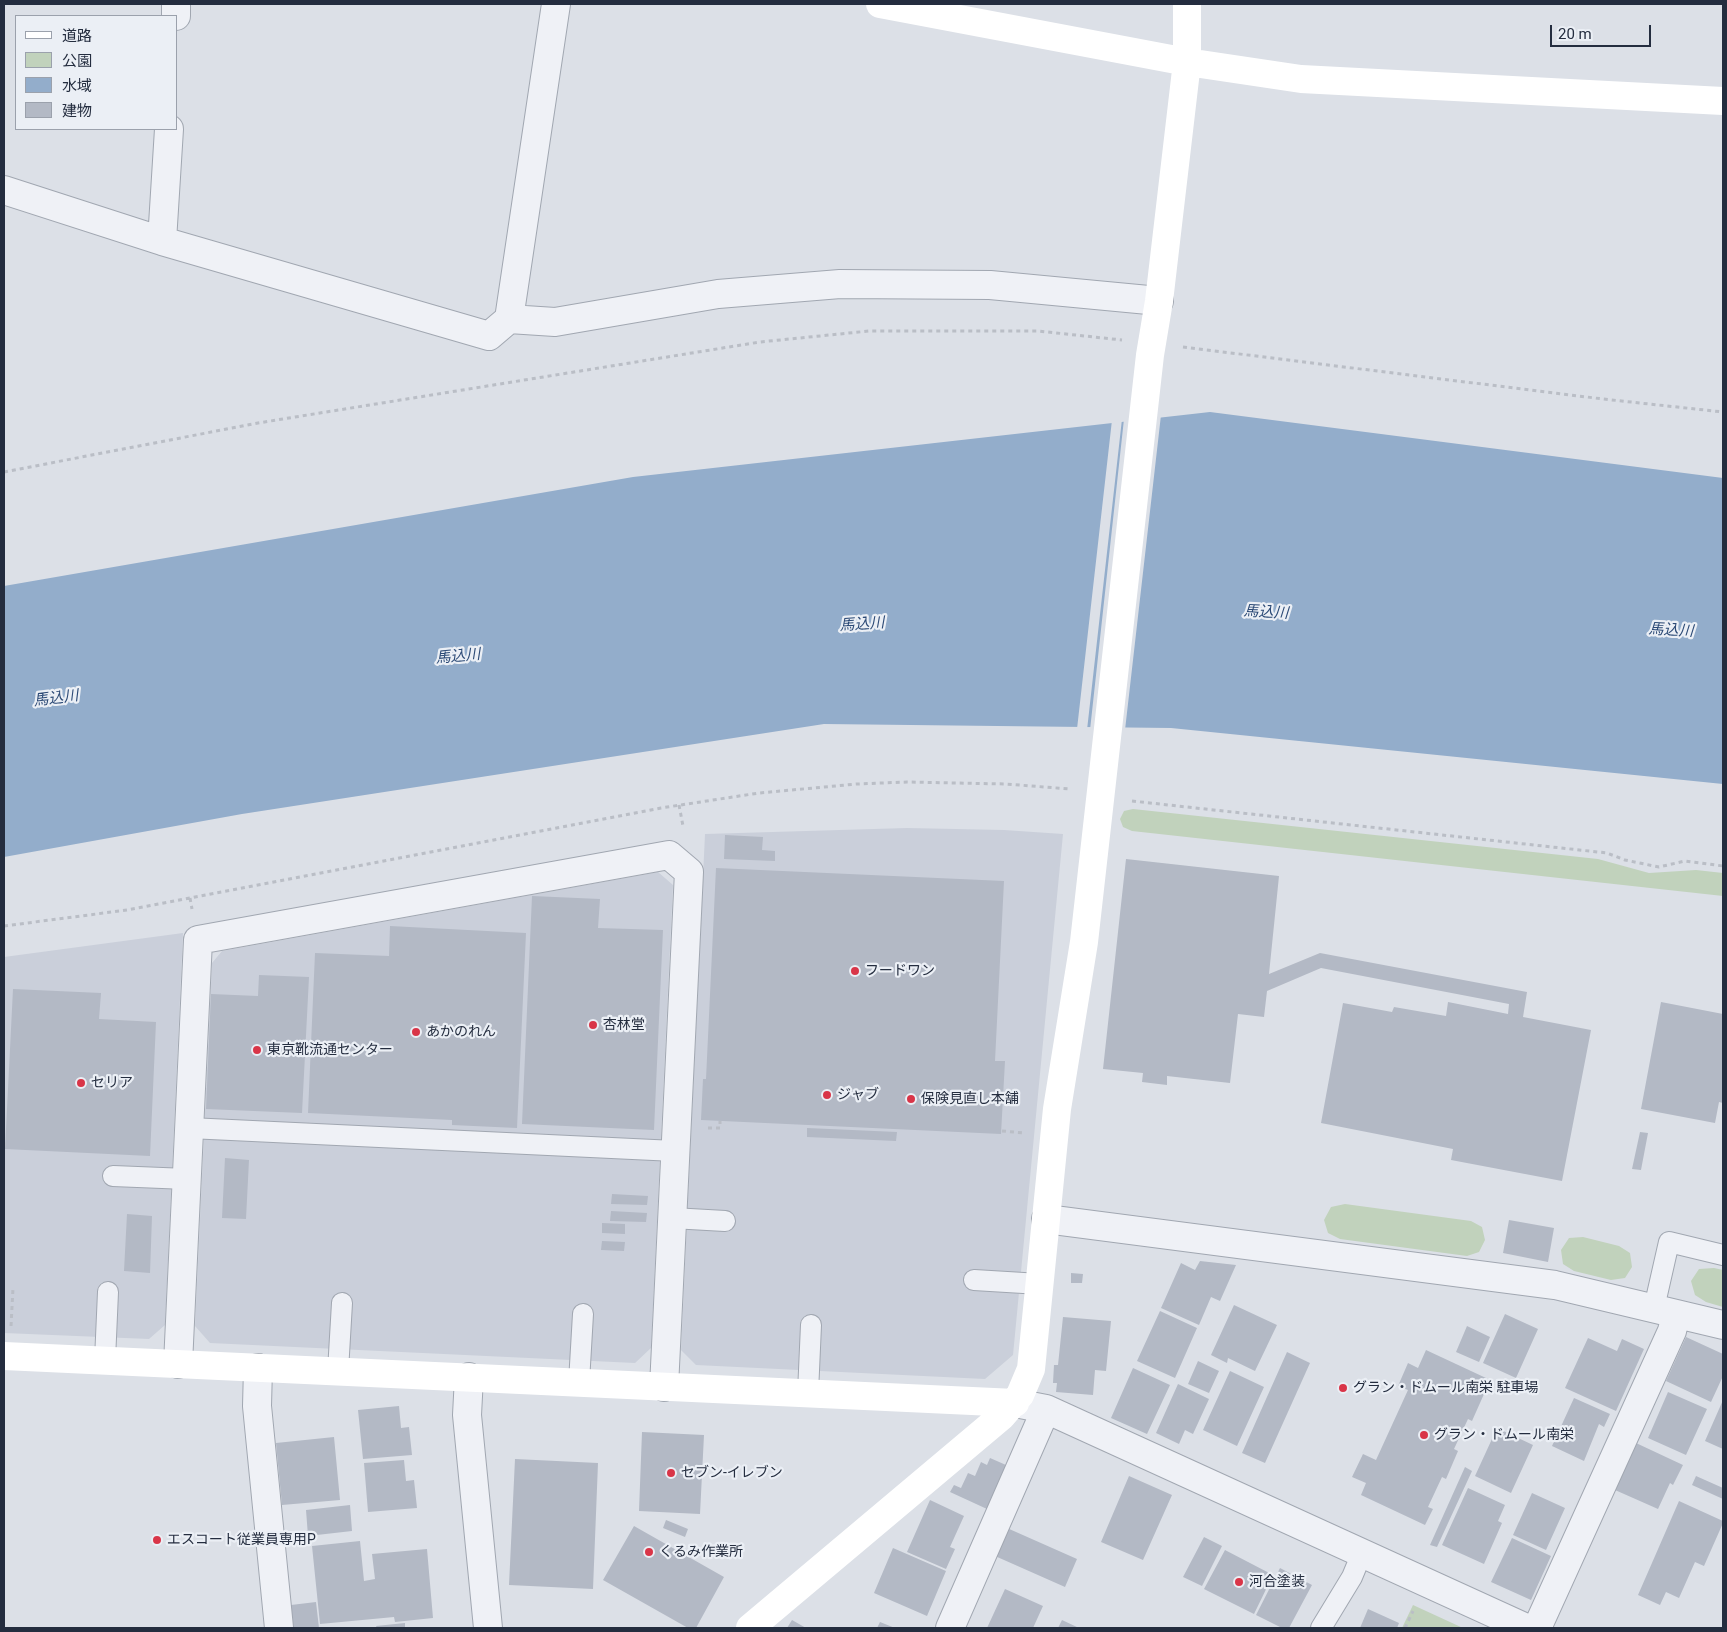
<!DOCTYPE html>
<meta charset="utf-8">
<style>
body{margin:0}
#map{position:relative;width:1727px;height:1632px;overflow:hidden;background:#dce0e7;font-family:Roboto,"Noto Sans JP",sans-serif}
canvas{display:block}
.frame{position:absolute;inset:0;border:5px solid #242d3f;pointer-events:none}
.legend{position:absolute;left:15px;top:15px;width:162px;height:115px;box-sizing:border-box;background:#ebeff5;border:1px solid #9ba1ac;margin:0;padding:6px 9px;list-style:none;font-size:15px;color:#242d3f}
.legend li{display:flex;align-items:center;gap:10px;height:25px}
.legend b{width:25px;border:1px solid #9ba1ac}
.scale{position:absolute;left:1550px;top:25px;width:101px;height:22px;box-sizing:border-box;border:2px solid #242d3f;border-top:0;padding-left:6px;font-size:15px;line-height:18px;white-space:nowrap;color:#242d3f;-webkit-text-stroke:4px #ebeff5;paint-order:stroke}
</style>
<div id="map">
<canvas width="1727" height="1632"></canvas>
<div class="frame"></div>
<ul class="legend">
<li><b style="height:6px;background:#fff"></b>道路</li>
<li><b style="height:14px;background:#c1d2bc"></b>公園</li>
<li><b style="height:14px;background:#93adcb"></b>水域</li>
<li><b style="height:14px;background:#b3b9c5"></b>建物</li>
</ul>
<div class="scale">20 m</div>
</div>
<script>
const ctx = document.querySelector('canvas').getContext('2d');
ctx.lineJoin = 'round';
function fillPath(path, color) { ctx.fillStyle = color; ctx.fill(path, 'evenodd'); }
const toPath = rows => new Path2D(rows.map(r => 'M' + r).join(''));
function trace(path, color, width, dash) { ctx.strokeStyle = color; ctx.lineWidth = width; ctx.lineCap = dash ? 'butt' : 'round'; ctx.setLineDash(dash || []); ctx.stroke(path); }
function write(font, color, halo, rows, align = 'center') {
  ctx.font = font + ' Roboto,"Noto Sans JP",sans-serif'; ctx.lineWidth = 4.5; ctx.setLineDash([]); ctx.textBaseline = 'middle'; ctx.strokeStyle = halo; ctx.fillStyle = color; for (const [text, x, y, turn = 0] of rows) {
    ctx.save(); ctx.translate(x, y); ctx.rotate((+turn || 0) * Math.PI / 180); ctx.textAlign = isNaN(turn) ? turn : align; if (halo) ctx.strokeText(text, 0, 0); ctx.fillText(text, 0, 0); ctx.restore();
  }
}
fillPath(toPath([
 [907,828,1004,830,1063,834,1013,1355,985,1379,696,1365,681,1350,705,834],
 [658,872,673,885,651,1348,635,1363,210,1343,195,1326,212,963,222,951],
 [183,933,165,1325,149,1339,4,1333,4,957]
]), '#cacfda');
fillPath(toPath([
 [1133,809,1598,859,1649,873,1696,870,1723,873,1723,896,1132,831,1123,827,1120,819,1124,811],
 [1345,1204,1471,1221,1482,1227,1485,1240,1479,1252,1467,1256,1340,1239,1328,1233,1324,1220,1331,1207],
 [1583,1237,1619,1246,1630,1253,1632,1267,1625,1278,1611,1280,1574,1271,1563,1264,1561,1250,1569,1238],
 [1714,1268,1723,1270,1723,1307,1706,1302,1695,1295,1691,1281,1699,1269],
 [1413,1605,1463,1628,1402,1628]
]), '#c1d2bc');
fillPath(toPath([
 [1210,412,1723,478,1723,784,1171,728,824,724,242,814,4,857,4,586,633,477]
]), '#93adcb');
fillPath(toPath([
 [1161,415,1125,730,1090,730,1124,419],
 [1122,419,1087,730,1077,729,1112,420]
]), '#dce0e7');
fillPath(toPath([
 [725,835,763,837,762,850,775,851,775,861,724,859],
 [1126,859,1279,876,1269,974,1320,953,1527,992,1523,1017,1591,1030,1562,1181,1451,1160,1453,1149,1321,1123,1343,1003,1392,1012,1394,1007,1446,1016,1448,1002,1508,1014,1509,1004,1321,968,1267,991,1264,1017,1238,1014,1230,1083,1167,1076,1167,1085,1142,1082,1143,1073,1103,1069],
 [716,868,1004,881,995,1061,1005,1061,1001,1134,701,1120,703,1079,706,1079],
 [532,896,600,899,598,928,663,930,654,1130,522,1124],
 [390,926,526,933,517,1128,452,1125,452,1120,308,1113,315,953,389,956],
 [259,975,309,977,302,1113,206,1109,211,994,258,996],
 [13,989,101,993,99,1019,156,1022,150,1156,5,1149],
 [1661,1002,1723,1014,1723,1103,1719,1102,1715,1123,1641,1109],
 [807,1128,897,1132,896,1141,807,1137],
 [1640,1132,1648,1133,1641,1170,1632,1169],
 [225,1158,249,1160,246,1219,222,1218],
 [612,1194,648,1196,647,1205,611,1204],
 [611,1211,647,1213,646,1222,610,1221],
 [127,1214,152,1216,150,1273,124,1271],
 [1509,1220,1554,1228,1548,1262,1503,1253],
 [602,1223,625,1224,625,1234,602,1233],
 [602,1241,625,1242,624,1251,601,1250],
 [1200,1261,1236,1265,1220,1301,1211,1297,1199,1325,1161,1308,1181,1263,1195,1270],
 [1071,1273,1083,1274,1082,1283,1071,1283],
 [1234,1305,1277,1325,1255,1371,1228,1358,1227,1363,1211,1355],
 [1160,1311,1197,1328,1175,1378,1137,1361],
 [1505,1314,1538,1329,1516,1378,1483,1363],
 [1063,1317,1111,1321,1106,1371,1095,1370,1093,1395,1056,1392,1057,1383,1053,1383,1054,1365,1058,1365],
 [1467,1326,1490,1337,1479,1362,1456,1352],
 [1686,1337,1723,1354,1723,1376,1711,1402,1666,1381],
 [1588,1338,1617,1351,1622,1339,1644,1349,1616,1411,1565,1388],
 [1426,1350,1486,1378,1480,1392,1484,1394,1472,1421,1468,1419,1454,1449,1458,1451,1446,1479,1442,1477,1428,1507,1433,1509,1425,1525,1361,1495,1366,1483,1352,1477,1363,1454,1376,1460,1408,1390,1398,1386,1408,1363,1418,1368],
 [1287,1352,1310,1363,1265,1463,1242,1453],
 [1198,1361,1219,1371,1209,1393,1188,1384],
 [1133,1368,1170,1385,1147,1434,1111,1418],
 [1230,1371,1264,1387,1237,1446,1203,1430],
 [1178,1384,1209,1399,1193,1434,1185,1430,1179,1444,1156,1433],
 [1668,1392,1707,1409,1686,1455,1648,1438],
 [1574,1398,1610,1414,1604,1427,1599,1424,1584,1461,1552,1446],
 [1723,1400,1723,1449,1705,1441],
 [399,1406,401,1428,409,1427,412,1455,363,1459,358,1410],
 [1497,1428,1533,1445,1511,1493,1475,1476],
 [642,1432,704,1435,700,1514,639,1511],
 [334,1437,340,1500,282,1505,276,1443],
 [1636,1443,1683,1465,1673,1485,1670,1483,1658,1509,1615,1490],
 [990,1458,1006,1465,987,1509,950,1492,954,1485,961,1488,968,1473,975,1476,981,1462,987,1465],
 [515,1459,598,1463,593,1589,509,1585],
 [404,1460,406,1481,414,1480,417,1508,368,1512,364,1463],
 [1465,1467,1472,1471,1437,1547,1430,1545],
 [1129,1476,1172,1495,1143,1560,1101,1542],
 [1696,1476,1723,1488,1723,1499,1692,1485],
 [1468,1488,1505,1505,1498,1521,1502,1523,1484,1564,1442,1545],
 [1532,1493,1565,1508,1546,1550,1513,1535],
 [930,1500,964,1516,950,1547,955,1549,946,1569,907,1552],
 [1679,1501,1723,1521,1723,1523,1704,1566,1695,1562,1679,1598,1666,1592,1660,1605,1638,1595],
 [350,1505,352,1531,308,1536,306,1510],
 [666,1520,688,1529,685,1537,663,1528],
 [634,1526,724,1577,696,1628,688,1628,603,1580],
 [1007,1528,1077,1559,1065,1587,995,1556],
 [1204,1537,1222,1546,1202,1586,1183,1577],
 [1512,1538,1551,1556,1531,1600,1491,1582],
 [360,1541,364,1581,375,1579,372,1554,427,1549,433,1618,395,1622,394,1617,320,1624,312,1546],
 [893,1548,946,1571,927,1616,874,1593],
 [1225,1550,1273,1575,1254,1614,1204,1589],
 [1280,1568,1312,1585,1289,1628,1282,1628,1256,1615],
 [1005,1589,1043,1606,1033,1628,987,1628],
 [316,1602,319,1628,293,1628,291,1605],
 [1368,1609,1399,1623,1397,1628,1360,1628],
 [792,1620,806,1628,787,1628],
 [1062,1620,1079,1628,1058,1628],
 [880,1622,895,1628,877,1628],
 [405,1623,405,1628,377,1628,376,1626]
]), '#b3b9c5');
const lane = toPath([
 [189,1128,675,1151],
 [113,1176,187,1179],
 [672,1218,725,1221],
 [974,1280,1040,1284],
 [1654,1308,1669,1242,1723,1255],
 [105,1360,108,1292],
 [338,1371,342,1303],
 [579,1382,583,1314],
 [808,1393,811,1325],
 [1321,1628,1352,1577,1362,1553]
]);
const street = toPath([
 [176,16,176,4],
 [4,190,162,241,489,336,509,319,555,322,718,294,840,284,990,285,1159,301],
 [162,241,169,129],
 [509,319,556,4],
 [1046,1219,1555,1285,1723,1325],
 [178,1364,198,940,669,855,689,872,664,1387],
 [258,1368,257,1406,279,1628],
 [469,1377,467,1415,488,1628],
 [1015,1403,1046,1409,1526,1628],
 [950,1628,1046,1409],
 [1537,1628,1672,1331,1676,1314]
]);
trace(lane, '#a1a7b1', 22);
trace(street, '#a1a7b1', 30);
trace(toPath([
 [1183,347,1603,399,1723,412],
 [4,472,258,423,760,342,869,331,1038,331,1122,340],
 [1132,801,1607,853,1625,860,1659,867,1685,861,1723,866],
 [679,805,683,826],
 [190,898,192,909],
 [4,926,127,910,661,808,759,793,857,784,907,782,1006,784,1070,789],
 [708,1128,720,1128,720,1121],
 [1002,1131,1024,1133],
 [4,1144,6,1144],
 [11,1326,13,1288],
 [1405,1628,1413,1611]
]), '#babec6', 3, [4, 4]);
trace(lane, '#eff1f6', 20);
trace(street, '#eff1f6', 28);
trace(toPath([
 [880,4,1187,62,1301,79,1723,101],
 [4,1356,1015,1403],
 [750,1628,1002,1416,1020,1395,1031,1369,1057,1109,1084,942,1150,355,1159,301,1187,62,1187,4]
]), '#fff', 28);
for (const [x, y, r, color] of [
 [855,971,5,"#d93548"],
 [593,1025,5,"#d93548"],
 [416,1032,5,"#d93548"],
 [257,1050,5,"#d93548"],
 [81,1083,5,"#d93548"],
 [827,1095,5,"#d93548"],
 [911,1099,5,"#d93548"],
 [1343,1388,5,"#d93548"],
 [1424,1435,5,"#d93548"],
 [671,1473,5,"#d93548"],
 [157,1540,5,"#d93548"],
 [649,1552,5,"#d93548"],
 [1239,1582,5,"#d93548"]
]) { const dot = new Path2D(); dot.arc(x, y, r, 0, 2 * Math.PI); ctx.fillStyle = color; ctx.fill(dot); trace(dot, '#ebeff5', 2); }
write('14px', '#242d3f', '#ebeff5', [
 ["フードワン",865,971],
 ["杏林堂",603,1025],
 ["あかのれん",426,1032],
 ["東京靴流通センター",267,1050],
 ["セリア",91,1083],
 ["ジャブ",837,1095],
 ["保険見直し本舗",921,1099],
 ["グラン・ドムール南栄 駐車場",1353,1388],
 ["グラン・ドムール南栄",1434,1435],
 ["セブン-イレブン",681,1473],
 ["エスコート従業員専用P",167,1540],
 ["くるみ作業所",659,1552],
 ["河合塗装",1249,1582]
], 'left');
write('italic 15px', '#2c4a76', '#ebeff5', [
 ["馬込川",1266,613,3],
 ["馬込川",862,625,-4],
 ["馬込川",1671,631,3],
 ["馬込川",458,657,-5],
 ["馬込川",56,699,-7]
]);
</script>
